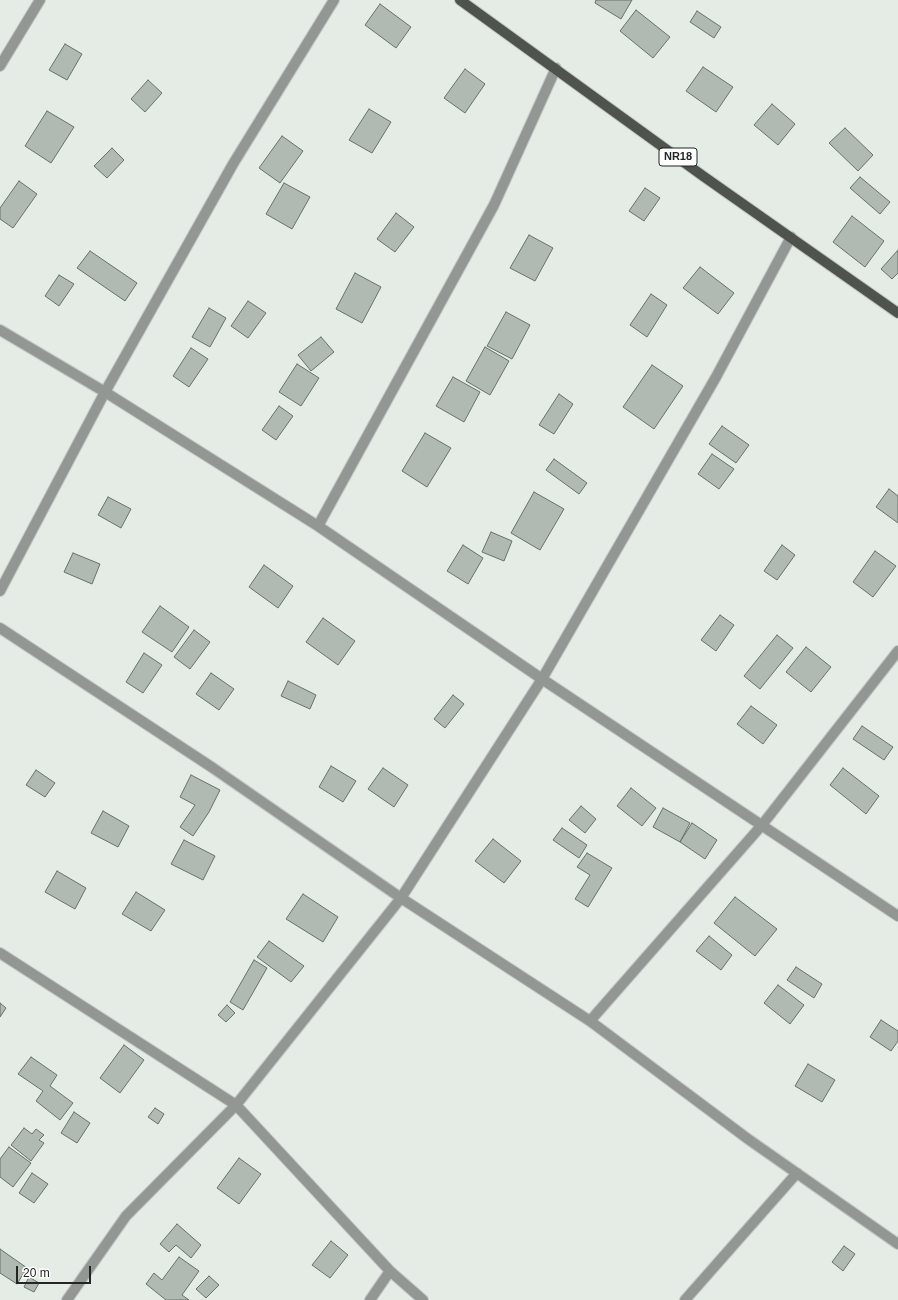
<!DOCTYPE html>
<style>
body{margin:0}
#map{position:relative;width:898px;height:1300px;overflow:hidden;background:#e4ece5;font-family:Helvetica,sans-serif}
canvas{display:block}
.scale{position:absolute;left:16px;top:1266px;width:75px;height:18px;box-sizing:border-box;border:2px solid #232624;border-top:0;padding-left:5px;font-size:12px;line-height:14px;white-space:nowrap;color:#232624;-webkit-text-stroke:3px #fff;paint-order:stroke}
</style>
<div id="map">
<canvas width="898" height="1300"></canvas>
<div class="scale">20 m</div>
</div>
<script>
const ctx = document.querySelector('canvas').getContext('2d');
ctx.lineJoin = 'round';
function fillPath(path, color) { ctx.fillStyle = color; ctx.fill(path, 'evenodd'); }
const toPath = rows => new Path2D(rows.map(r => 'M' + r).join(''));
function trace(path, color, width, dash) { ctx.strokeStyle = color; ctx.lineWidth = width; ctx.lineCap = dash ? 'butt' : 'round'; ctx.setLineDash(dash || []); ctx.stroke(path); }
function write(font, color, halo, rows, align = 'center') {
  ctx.font = font + ' Helvetica,sans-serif'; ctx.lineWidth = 3; ctx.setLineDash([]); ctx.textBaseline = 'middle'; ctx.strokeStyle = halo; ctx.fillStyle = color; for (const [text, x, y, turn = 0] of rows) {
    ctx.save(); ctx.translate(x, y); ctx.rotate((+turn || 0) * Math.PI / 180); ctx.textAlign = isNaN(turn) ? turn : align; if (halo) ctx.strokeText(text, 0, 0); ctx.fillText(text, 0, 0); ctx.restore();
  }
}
const building = toPath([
 [596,0,632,0,621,19,595,3,596,0],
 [380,4,411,27,396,48,365,25,380,4],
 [636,10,670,37,653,58,620,31,636,10],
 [697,11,721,27,714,38,690,22,697,11],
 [65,44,82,54,67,80,49,70,65,44],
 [703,67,733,87,716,112,686,91,703,67],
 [465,69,485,84,465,113,444,98,465,69],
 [148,80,162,93,145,112,131,99,148,80],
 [772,104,795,124,778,145,754,125,772,104],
 [369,109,391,122,372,153,349,140,369,109],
 [47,111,74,127,51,163,25,146,47,111],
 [845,128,873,155,858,171,829,143,845,128],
 [282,136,303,151,280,183,259,168,282,136],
 [112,148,124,160,107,178,94,166,112,148],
 [860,177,890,202,880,214,850,188,860,177],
 [19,181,37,194,13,228,0,219,0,208,19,181],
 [284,183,310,197,292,229,266,214,284,183],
 [645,188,660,198,644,221,629,211,645,188],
 [396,213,414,227,395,252,377,239,396,213],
 [852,216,884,241,865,267,833,242,852,216],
 [529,235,553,248,535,281,510,268,529,235],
 [898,250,898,273,892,279,881,269,898,250],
 [90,251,137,283,125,301,77,268,90,251],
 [700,267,734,293,718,314,683,288,700,267],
 [355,273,381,287,362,323,336,309,355,273],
 [59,275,74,284,59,306,45,296,59,275],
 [651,294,667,305,647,337,630,325,651,294],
 [248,301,266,313,248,338,231,326,248,301],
 [209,308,226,318,210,347,192,337,209,308],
 [506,312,530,325,512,359,487,346,506,312],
 [321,337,334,352,311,371,298,355,321,337],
 [485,347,509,361,490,395,466,381,485,347],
 [191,348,208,359,189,387,173,376,191,348],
 [297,364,319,378,301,406,279,392,297,364],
 [652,365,683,386,654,429,623,407,652,365],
 [453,377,480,392,464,422,436,406,453,377],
 [559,394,573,404,554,434,539,425,559,394],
 [279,406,293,416,276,440,262,430,279,406],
 [722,426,749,445,736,463,709,444,722,426],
 [425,433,451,448,427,487,402,471,425,433],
 [712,454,734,469,719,489,698,474,712,454],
 [554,459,587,483,579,494,546,470,554,459],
 [889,489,898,496,898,523,876,507,889,489],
 [534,492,564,509,540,550,511,533,534,492],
 [108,497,131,509,121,528,98,515,108,497],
 [491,532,512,541,504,561,482,552,491,532],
 [463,545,483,558,468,584,447,571,463,545],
 [782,545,795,555,777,580,764,571,782,545],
 [875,551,896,566,873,597,853,582,875,551],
 [73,553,100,564,92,584,64,572,73,553],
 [264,565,293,586,278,608,249,587,264,565],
 [160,606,189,627,172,652,142,632,160,606],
 [720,615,734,625,716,651,701,640,720,615],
 [323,618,355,641,338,665,306,642,323,618],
 [194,630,210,642,190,669,174,657,194,630],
 [777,635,793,648,760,689,744,676,777,635],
 [806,647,831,667,811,692,786,672,806,647],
 [144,653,162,665,143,693,126,682,144,653],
 [211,673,234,689,219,710,196,694,211,673],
 [288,681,316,695,310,709,281,696,288,681],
 [453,695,464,704,445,728,434,719,453,695],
 [751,706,777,725,763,744,737,724,751,706],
 [862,726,893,747,884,760,853,739,862,726],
 [331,766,356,781,343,802,319,787,331,766],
 [383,768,408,785,394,807,368,789,383,768],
 [843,768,879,796,866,814,830,785,843,768],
 [36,770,55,783,45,797,26,785,36,770],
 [191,775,220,790,209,812,193,836,180,827,195,805,180,797,191,775],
 [631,788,656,808,642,826,617,806,631,788],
 [581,806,596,819,585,833,569,820,581,806],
 [663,808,690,823,680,842,653,827,663,808],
 [103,811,129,826,118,847,91,833,103,811],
 [692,823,717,840,705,859,680,842,692,823],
 [562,828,587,845,579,858,553,840,562,828],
 [493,839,521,861,504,883,475,861,493,839],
 [184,840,215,856,203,880,171,864,184,840],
 [587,853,612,868,588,907,575,899,590,875,577,867,587,853],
 [57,871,86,888,75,909,45,892,57,871],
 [136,892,165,910,151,931,122,914,136,892],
 [303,894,338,917,323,942,286,919,303,894],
 [735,897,777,929,755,956,714,923,735,897],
 [709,936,732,955,721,970,696,951,709,936],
 [269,941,304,966,291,982,257,957,269,941],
 [254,960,267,968,243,1010,230,1002,254,960],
 [796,967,822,984,814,998,787,980,796,967],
 [778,985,804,1005,790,1024,764,1003,778,985],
 [0,1003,6,1008,0,1017,0,1003],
 [227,1005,235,1013,226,1022,218,1015,227,1005],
 [881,1020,898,1031,898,1041,891,1051,870,1037,881,1020],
 [124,1045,144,1060,120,1093,100,1078,124,1045],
 [31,1057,57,1075,50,1086,73,1103,60,1120,36,1101,43,1091,18,1074,31,1057],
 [808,1064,835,1080,822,1102,795,1086,808,1064],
 [155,1108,164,1114,158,1124,148,1117,155,1108],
 [74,1112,90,1123,77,1143,61,1133,74,1112],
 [24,1128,32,1134,36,1129,44,1135,39,1140,44,1143,31,1161,11,1145,24,1128],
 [9,1147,31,1163,13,1187,0,1177,0,1159,9,1147],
 [239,1158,261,1174,239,1204,217,1188,239,1158],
 [32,1173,48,1184,34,1203,19,1193,32,1173],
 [177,1224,201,1245,191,1258,176,1245,169,1252,160,1244,177,1224],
 [331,1241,348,1255,330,1278,312,1265,331,1241],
 [844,1246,855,1254,843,1271,832,1262,844,1246],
 [0,1249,27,1268,17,1284,0,1273,0,1249],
 [179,1257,199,1271,182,1295,189,1300,166,1300,146,1284,154,1273,162,1280,179,1257],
 [209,1276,219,1285,206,1298,196,1289,209,1276],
 [29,1277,39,1283,34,1292,24,1287,29,1277]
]);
fillPath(building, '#b1b9b3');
trace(building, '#69716a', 1);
const minor = toPath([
 [0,66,40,0],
 [0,330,105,392,318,526,542,679,898,916],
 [318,526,494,205,556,68],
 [0,591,105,392,233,164,334,0],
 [0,628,213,768,401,898,590,1021,748,1139,898,1244],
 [0,953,236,1105,390,1271,423,1300],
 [590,1021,762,825,898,651],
 [67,1300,126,1216,236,1105,401,898,542,679,716,377,791,237],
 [370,1300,390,1271],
 [685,1300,797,1173]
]);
const primary = toPath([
 [460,0,703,176,898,313]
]);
trace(minor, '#c1c8c2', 12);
trace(primary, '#c1c8c2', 12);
trace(minor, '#939794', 10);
trace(primary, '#4e534e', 10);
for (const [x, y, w] of [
 [678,157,38]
]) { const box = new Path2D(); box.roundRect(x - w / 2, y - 9, w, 18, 3); ctx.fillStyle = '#fff'; ctx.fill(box); trace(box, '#232624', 1); }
write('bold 11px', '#232624', null, [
 ["NR18",678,157]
]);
</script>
